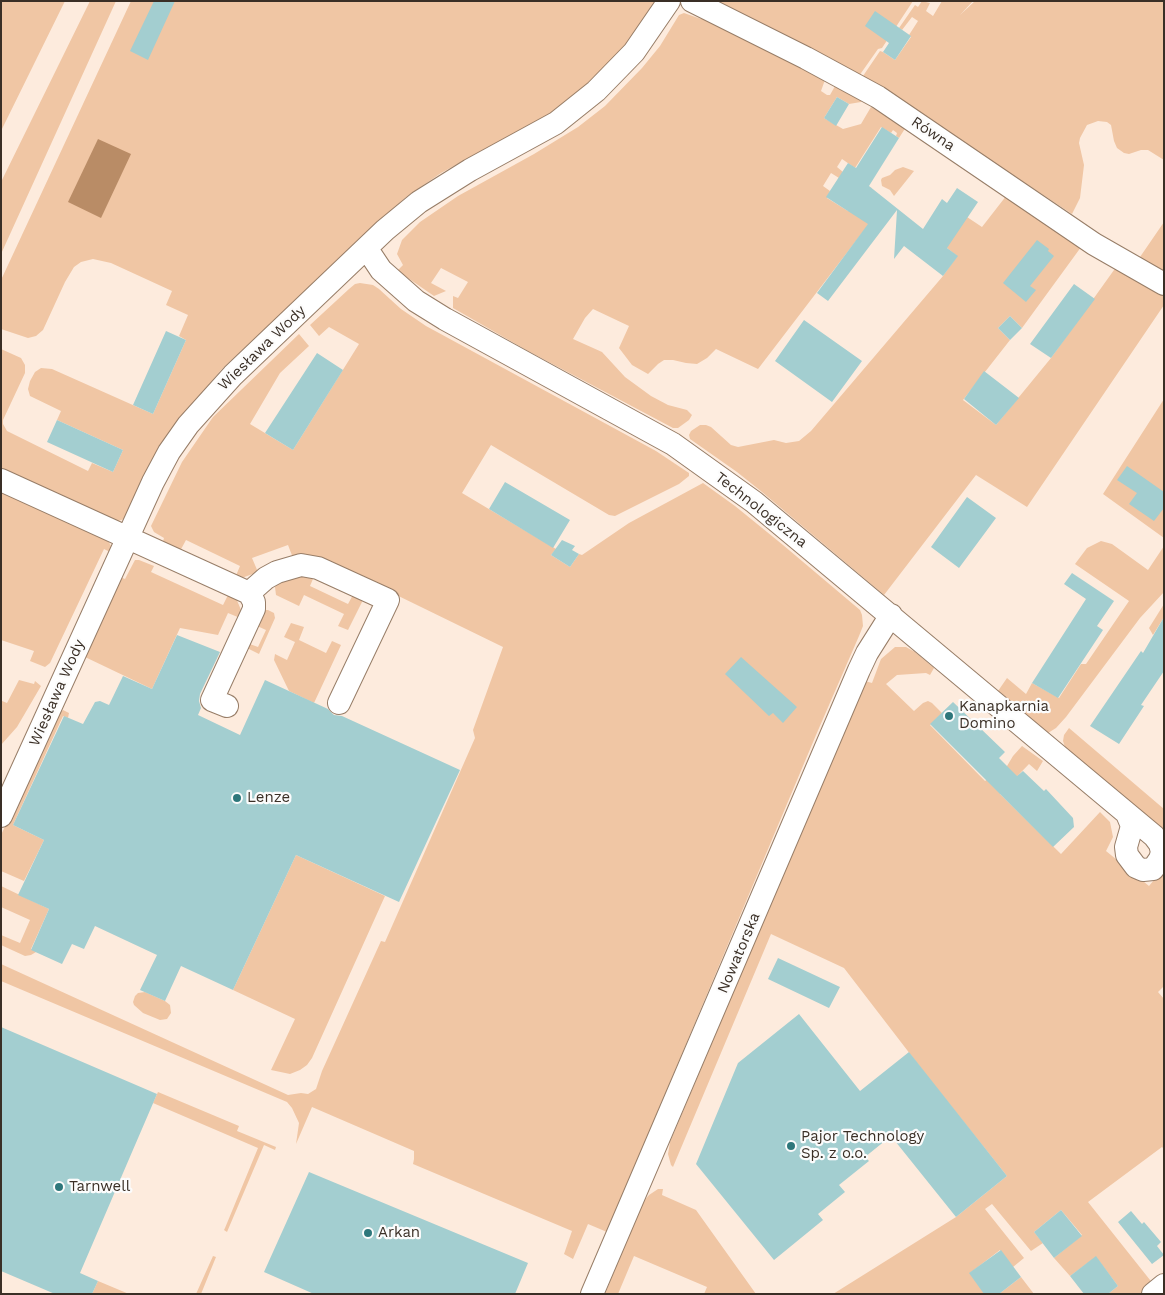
<!DOCTYPE html>
<meta charset="utf-8">
<style>
body{margin:0}
#map{position:relative;width:1165px;height:1295px;overflow:hidden;background:#fdebdd;font-family:"Work Sans",sans-serif}
canvas{display:block}
.frame{position:absolute;inset:0;border:2px solid #3a2f26;pointer-events:none}
</style>
<div id="map">
<canvas width="1165" height="1295"></canvas>
<div class="frame"></div>
</div>
<script>
const ctx = document.querySelector('canvas').getContext('2d');
ctx.lineJoin = 'round';
function fillPath(path, color) { ctx.fillStyle = color; ctx.fill(path, 'evenodd'); }
const toPath = rows => new Path2D(rows.map(r => 'M' + r).join(''));
function trace(path, color, width, dash) { ctx.strokeStyle = color; ctx.lineWidth = width; ctx.lineCap = dash ? 'butt' : 'round'; ctx.setLineDash(dash || []); ctx.stroke(path); }
function write(font, color, halo, rows, align = 'center') {
  ctx.font = font + ' "Work Sans",sans-serif'; ctx.lineWidth = 4.5; ctx.setLineDash([]); ctx.textBaseline = 'middle'; ctx.strokeStyle = halo; ctx.fillStyle = color; for (const [text, x, y, turn = 0] of rows) {
    ctx.save(); ctx.translate(x, y); ctx.rotate((+turn || 0) * Math.PI / 180); ctx.textAlign = isNaN(turn) ? turn : align; if (halo) ctx.strokeText(text, 0, 0); ctx.fillText(text, 0, 0); ctx.restore();
  }
}
fillPath(toPath([
 [1,1,65,1,1,131],
 [90,1,116,1,1,254,1,182],
 [131,1,657,1,620,53,578,93,548,116,518,134,487,148,441,173,405,198,221,370,177,423,128,513,124,519,115,522,1,472,1,349,21,358,25,365,25,373,3,420,3,424,7,431,88,471,92,463,113,472,123,450,57,420,61,411,30,396,28,389,30,381,35,372,41,368,52,369,153,414,186,340,179,336,188,315,166,305,172,291,111,263,93,259,81,262,74,267,65,282,43,330,36,336,28,338,1,329,1,280],
 [710,1,913,1,882,48,878,49,859,76],
 [922,1,930,3,926,11,933,16,942,1,973,1,960,15,975,1,1164,1,1164,160,1148,150,1141,150,1129,154,1124,153,1117,148,1114,141,1111,125,1107,122,1098,121,1087,125,1080,138,1079,143,1084,165,1080,198,1072,214,863,76,880,51,883,52,895,60,911,37,909,35,918,21,912,17,902,30,899,28,915,5,918,7],
 [684,13,701,19,704,14,826,77,821,91,827,95,830,95,839,79,866,94,861,102,849,104,837,97,824,118,843,129,861,124,871,107,906,127,899,138,896,136,897,133,893,130,891,133,881,127,855,168,842,159,837,167,843,172,839,178,831,173,823,186,830,191,827,198,848,211,862,200,871,187,872,191,872,220,758,369,716,349,707,358,697,364,686,363,673,360,664,360,658,364,648,374,632,365,619,348,629,326,593,309,585,318,573,339,602,352,625,377,651,396,668,405,687,410,692,415,689,420,678,428,673,428,528,351,453,308,453,296,458,298,468,282,441,268,431,283,446,291,434,296,405,276,398,270,403,265,397,254,402,240,420,222,458,196,534,154,578,127,605,106,642,68,660,46,679,15],
 [903,167,914,171,894,196,890,190,882,186,881,180,882,178,890,175,895,170],
 [1010,191,1084,243,1022,328,1010,316,998,328,1010,340,963,400,996,425,1051,358,1119,263,1164,291,1164,305,1027,507,976,475,884,595,762,492,737,472,690,439,689,435,691,431,700,425,706,425,711,427,731,445,738,447,774,440,786,443,799,441,811,431,943,276,957,256,937,240,967,217,982,227],
 [1164,222,1164,273,1140,257],
 [360,283,373,285,379,289,401,309,426,326,656,451,689,473,689,476,679,484,615,516,609,515,491,445,462,493,556,549,551,555,570,567,579,554,582,555,629,523,703,483,735,506,783,545,860,610,862,615,863,626,859,636,816,735,607,1232,588,1224,573,1259,564,1254,572,1231,413,1164,414,1159,414,1151,312,1107,296,1144,299,1123,292,1108,287,1102,1,981,1,964,288,1095,301,1093,308,1094,316,1089,322,1071,381,941,385,942,475,738,473,730,503,647,337,566,293,558,288,545,252,558,258,572,239,579,235,578,240,566,186,540,179,553,162,545,164,538,154,532,151,526,182,462,213,417,299,334,309,346,280,373,250,424,293,450,359,344,329,327,319,336,310,325,349,289,355,284],
 [1164,399,1164,538,1103,494],
 [1,488,106,537,111,546,110,552,104,549,50,663,45,667,30,661,34,651,1,640],
 [1101,541,1112,544,1148,570,1164,546,1164,592,1140,618,1066,717,1056,728,1048,733,998,691,1007,678,1026,694,1032,683,1059,698,1081,664,1086,664,1129,601,1075,564,1087,548],
 [135,560,139,560,154,566,151,572,223,605,229,593,236,598,241,610,240,618,228,613,218,635,180,628,152,689,85,657,120,577,125,579],
 [315,574,310,586,348,604,354,593,364,598,348,630,338,626,344,614,304,595,299,606,276,595,275,587,281,579],
 [1164,604,1164,617,1153,635,1149,628],
 [264,610,268,610,274,613,275,618,259,654,245,647,247,643,258,647,266,630,255,625],
 [291,623,304,627,299,640,326,653,332,641,341,645,314,703,289,691,274,660,275,654,287,660,295,642,284,637],
 [895,647,906,647,915,652,934,668,930,675,926,673,897,675,886,684,914,711,923,703,928,701,932,703,942,713,930,725,985,781,1007,766,1013,756,1022,746,1043,761,1037,771,1029,764,1000,794,1061,854,1100,812,1110,822,1113,837,1106,851,1149,886,1164,868,1164,986,1158,992,1164,999,1164,1149,1162,1147,1088,1202,1154,1285,1143,1294,1108,1294,1118,1286,1096,1257,1070,1276,1054,1258,1082,1235,1061,1210,1034,1232,1043,1243,1031,1251,992,1204,985,1209,1024,1258,1013,1267,1000,1250,970,1273,985,1294,833,1294,956,1217,1007,1176,927,1076,844,968,771,934,673,1167,671,1165,668,1154,670,1142,865,681,872,683,881,659],
 [19,680,34,684,35,681,41,686,17,727,1,745,1,702,2,701,7,703],
 [63,710,69,713,68,718,63,716,13,825,44,840,24,881,1,871,1,835,57,715],
 [1069,728,1164,809,1164,831,1065,747,1063,741,1064,735],
 [296,855,385,896,312,1058,307,1065,300,1070,290,1074,271,1070,295,1019,233,990],
 [1,886,49,909,31,949,36,952,31,955,25,956,1,945,1,935,20,943,30,920,1,907],
 [145,992,165,1001,170,1005,171,1013,167,1019,160,1020,143,1013,134,1005,133,1002,135,996,138,993],
 [158,1092,239,1126,237,1131,276,1147,275,1150,264,1145,227,1232,224,1230,225,1228,258,1148,153,1103],
 [658,1189,663,1189,662,1195,696,1210,756,1294,704,1294,707,1287,634,1256,618,1294,605,1294,642,1203,649,1195],
 [213,1256,216,1257,201,1294,196,1294],
 [1021,1277,1034,1294,999,1294],
 [98,1281,129,1294,92,1294]
]), '#f0c6a4');
fillPath(toPath([
 [98,139,131,154,101,218,68,202]
]), '#b98c66');
fillPath(toPath([
 [154,1,175,1,148,60,130,51],
 [875,11,911,36,895,60,883,52,889,43,865,26],
 [837,97,849,104,836,126,824,118],
 [882,127,899,138,869,186,923,229,942,199,947,203,957,188,978,202,947,248,958,256,943,276,904,246,894,259,897,210,828,301,817,293,868,224,826,197,848,163,856,168],
 [1037,240,1049,249,1048,251,1054,256,1030,286,1036,290,1026,302,1003,283],
 [1074,284,1095,299,1051,358,1030,344],
 [1010,316,1022,328,1010,340,998,328],
 [804,320,862,361,832,402,775,361],
 [166,331,186,340,153,414,133,405],
 [317,353,343,370,293,450,265,433],
 [984,371,1019,398,996,425,964,399],
 [57,420,123,450,113,472,47,442],
 [1127,466,1164,492,1164,508,1154,521,1129,504,1137,493,1117,480],
 [505,482,570,520,553,548,489,509],
 [967,497,996,518,959,568,931,547],
 [562,540,575,546,572,550,579,554,570,567,551,555],
 [1072,573,1114,601,1097,626,1103,630,1058,698,1032,683,1086,599,1064,584],
 [1164,617,1164,671,1141,705,1144,706,1119,744,1090,726,1141,651,1143,653],
 [177,635,220,652,200,694,199,701,201,708,198,715,240,735,265,680,328,709,334,715,342,716,460,770,399,902,296,855,233,990,181,966,165,1001,140,990,157,955,95,926,84,949,72,944,62,964,31,950,49,909,18,895,44,840,13,825,64,716,83,724,95,702,100,701,109,705,123,676,152,689],
 [741,657,797,707,783,723,773,713,769,716,725,674],
 [953,702,1005,752,999,758,1017,776,1023,771,1044,791,1046,789,1073,818,1074,827,1053,847,930,724],
 [778,958,840,987,829,1008,768,979],
 [799,1014,860,1091,909,1052,1007,1176,956,1217,891,1136,865,1157,869,1161,839,1185,845,1192,818,1214,823,1220,774,1260,696,1164,738,1063],
 [1,1027,157,1094,80,1273,98,1281,92,1294,55,1294,1,1271],
 [309,1172,528,1263,515,1294,314,1294,264,1272],
 [1061,1210,1082,1236,1054,1258,1034,1232],
 [1131,1211,1142,1224,1144,1222,1161,1242,1157,1246,1164,1255,1152,1264,1118,1222],
 [1001,1250,1021,1277,999,1294,984,1294,969,1273],
 [1096,1256,1118,1286,1108,1294,1084,1294,1070,1276]
]), '#a3ced0');
const minor = toPath([
 [692,1,806,58,878,97,1094,244,1164,284],
 [367,249,381,270,416,301,445,319,673,444,754,502,1154,836,1160,844,1162,852,1160,859,1153,869,1143,870,1136,867,1127,855,1126,847,1132,826,1127,814],
 [1,480,249,593,254,602,254,609,212,700,227,706],
 [249,593,266,578,277,572,301,565,318,568,388,600,339,703],
 [1,816,153,482,169,452,188,425,233,375,385,230,419,202,470,170,556,123,596,91,634,52,669,1],
 [592,1294,859,670,867,653,891,615],
 [1153,1294,1164,1285]
]);
trace(minor, '#977d67', 24);
trace(minor, '#fff', 22);
for (const [x, y, r, color] of [
 [949,716,5,"#2e777b"],
 [237,798,5,"#2e777b"],
 [791,1146,5,"#2e777b"],
 [59,1187,5,"#2e777b"],
 [368,1233,5,"#2e777b"]
]) { const dot = new Path2D(); dot.arc(x, y, r, 0, 2 * Math.PI); ctx.fillStyle = color; ctx.fill(dot); trace(dot, '#fcfcfc', 2); }
write('15px', '#3a2f26', '#fcfcfc', [
 ["Równa",933,134,34],
 ["Wiesława Wody",262,348,-44],
 ["Technologiczna",761,510,38],
 ["Wiesława Wody",57,693,-66],
 ["Nowatorska",739,953,-67]
]);
write('15px', '#3a2f26', '#fcfcfc', [
 ["Kanapkarnia",959,707],
 ["Domino",959,724],
 ["Lenze",247,798],
 ["Pajor Technology",801,1137],
 ["Sp. z o.o.",801,1154],
 ["Tarnwell",69,1187],
 ["Arkan",378,1233]
], 'left');
</script>
